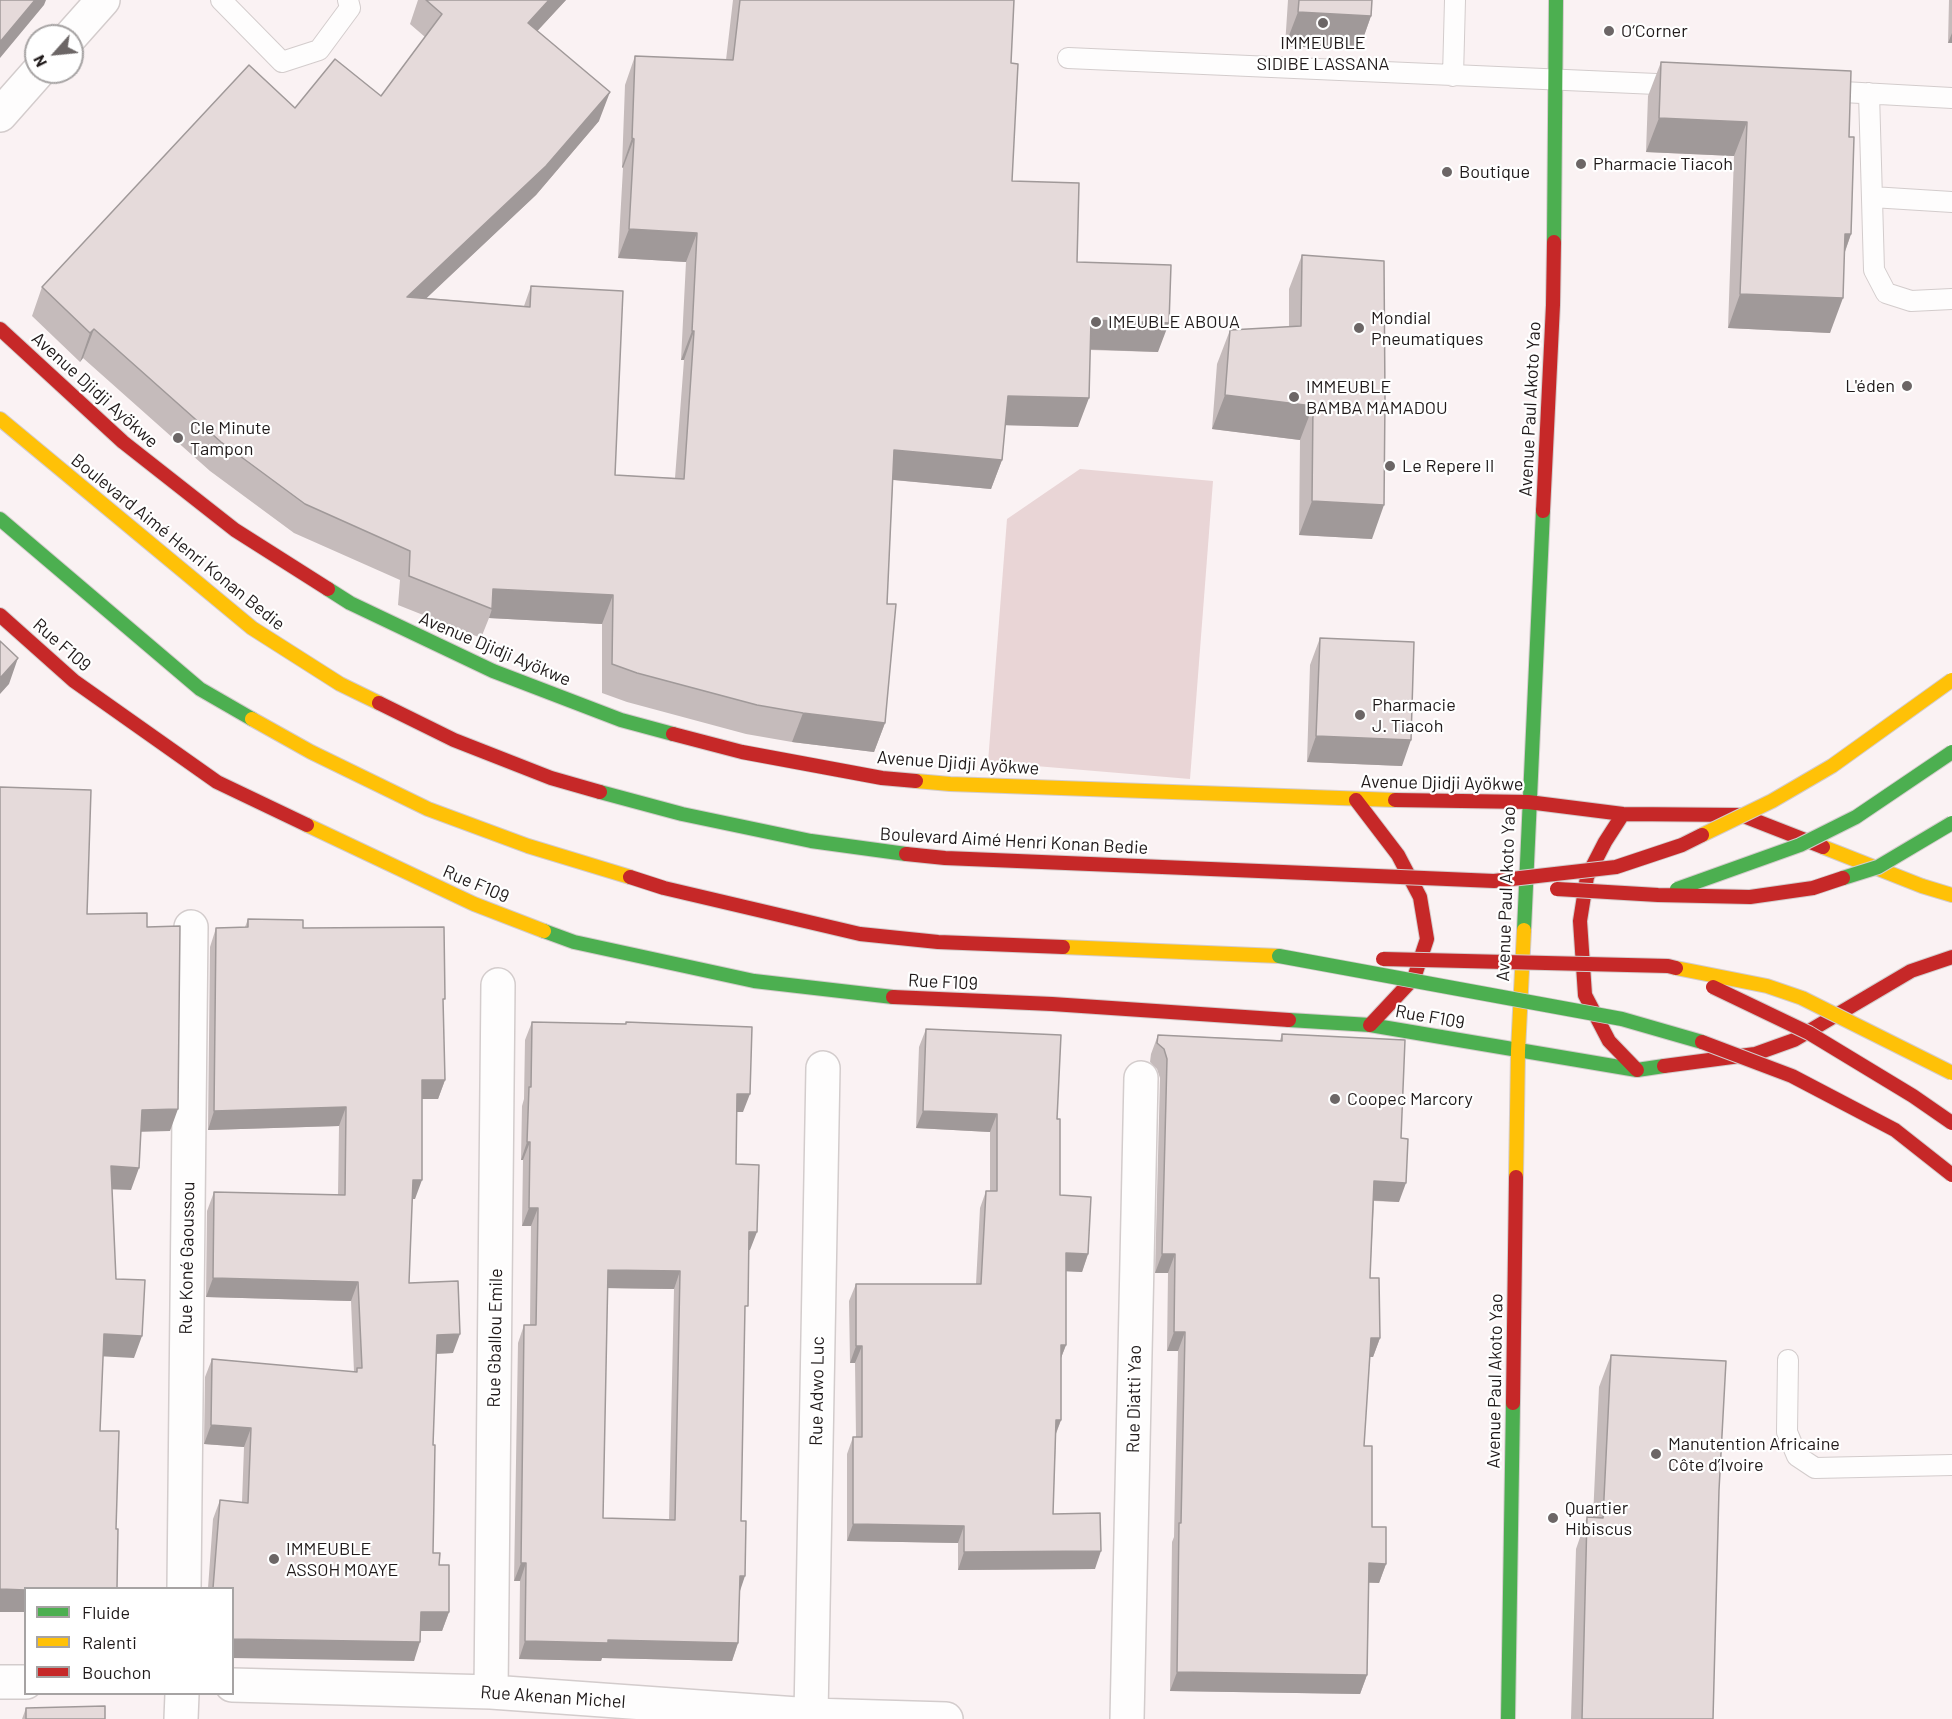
<!DOCTYPE html>
<meta charset="utf-8">
<style>
body{margin:0}
#map{position:relative;width:1952px;height:1719px;overflow:hidden;background:#faf2f3;font-family:Barlow,sans-serif}
canvas{display:block}
.legend{position:absolute;left:24px;top:1587px;width:210px;height:108px;box-sizing:border-box;background:#fff;border:2px solid #a6a3a3;margin:0;padding:8px 10px;list-style:none;font-size:18px;color:#201a1a}
.legend li{display:flex;align-items:center;gap:12px;height:30px}
.legend b{width:30px;border:2px solid #a6a3a3}
.north{position:absolute;left:24px;top:24px;width:60px;height:60px;box-sizing:border-box;background:#fff;border:2px solid #a6a3a3;border-radius:50%;rotate:243deg;font-size:16px;font-weight:700;line-height:24px;text-align:center;color:#201a1a}
.north::after{content:'';display:block;margin:auto;width:21px;height:27px;background:#6c6666;clip-path:polygon(50% 0,100% 100%,50% 72%,0 100%)}
</style>
<div id="map">
<canvas width="1952" height="1719"></canvas>
<ul class="legend">
<li><b style="height:8px;background:#4caf50"></b>Fluide</li>
<li><b style="height:8px;background:#ffc107"></b>Ralenti</li>
<li><b style="height:8px;background:#c62828"></b>Bouchon</li>
</ul>
<div class="north">N</div>
</div>
<script>
const ctx = document.querySelector('canvas').getContext('2d');
ctx.lineJoin = 'round';
function fillPath(path, color) { ctx.fillStyle = color; ctx.fill(path, 'evenodd'); }
const toPath = rows => new Path2D(rows.map(r => 'M' + r).join(''));
function trace(path, color, width, dash) { ctx.strokeStyle = color; ctx.lineWidth = width; ctx.lineCap = dash ? 'butt' : 'round'; ctx.setLineDash(dash || []); ctx.stroke(path); }
function write(font, color, halo, rows, align = 'center') {
  ctx.font = font + ' Barlow,sans-serif'; ctx.lineWidth = 4.5; ctx.setLineDash([]); ctx.textBaseline = 'middle'; ctx.strokeStyle = halo; ctx.fillStyle = color; for (const [text, x, y, turn = 0] of rows) {
    ctx.save(); ctx.translate(x, y); ctx.rotate((+turn || 0) * Math.PI / 180); ctx.textAlign = isNaN(turn) ? turn : align; if (halo) ctx.strokeText(text, 0, 0); ctx.fillText(text, 0, 0); ctx.restore();
  }
}
fillPath(toPath([
 [1080,469,1213,481,1190,779,988,762,1007,519]
]), '#e9d5d6');
const lane = toPath([
 [221,0,282,62,319,50,350,8,348,0],
 [1068,58,1679,85],
 [1453,76,1455,0],
 [1825,91,1952,98],
 [1869,93,1874,270,1886,293,1911,301,1952,299],
 [1872,197,1952,202],
 [1788,1360,1787,1432,1797,1456,1815,1468,1952,1465]
]);
const street = toPath([
 [71,36,103,0],
 [0,115,38,72],
 [184,1588,191,927],
 [0,1682,26,1682],
 [232,1685,491,1692,811,1715,946,1719],
 [491,1692,498,985],
 [811,1715,823,1068],
 [181,1719,182,1694],
 [1127,1719,1141,1078]
]);
const fast = toPath([
 [1554,242,1556,0],
 [0,519,200,689,252,719],
 [328,589,350,603,493,671,621,720,673,734],
 [600,792,682,814,811,841,906,854],
 [1524,930,1543,511],
 [544,931,574,942,754,981,893,997],
 [1289,1020,1370,1025,1637,1070,1664,1066],
 [1508,1719,1513,1403]
]);
const slow = toPath([
 [0,419,252,628,340,684,379,703],
 [252,719,311,752,428,809,528,846,630,877],
 [916,781,950,784,1395,800],
 [307,825,474,904,544,931],
 [1823,847,1922,886,1952,895],
 [1063,947,1279,956],
 [1516,1177,1518,1051,1524,930]
]);
const jam = toPath([
 [0,329,123,442,235,530,328,589],
 [1543,511,1553,305,1554,242],
 [0,615,74,681,217,782,307,825],
 [379,703,454,740,551,778,600,792],
 [673,734,742,752,882,778,916,781],
 [1356,800,1398,855,1420,897,1427,939,1414,978,1370,1025],
 [1395,800,1528,802,1623,814,1741,815,1823,847],
 [1623,814,1605,842,1587,877,1580,921,1585,995,1609,1041,1637,1070],
 [906,854,945,858,1283,872],
 [630,877,664,888,860,934,938,942,1063,947],
 [893,997,1052,1004,1289,1020],
 [1664,1066,1755,1054,1794,1040,1911,971,1952,957],
 [1513,1403,1516,1177]
]);
trace(lane, '#d3cccc', 22);
trace(street, '#d3cccc', 36);
trace(fast, '#d3cccc', 16);
trace(slow, '#d3cccc', 16);
trace(jam, '#d3cccc', 16);
trace(lane, '#fefdfd', 20);
trace(street, '#fefdfd', 33);
trace(fast, '#4caf50', 14);
trace(slow, '#ffc107', 14);
trace(jam, '#c62828', 14);
const fastBridge = toPath([
 [1843,878,1878,867,1952,823],
 [1677,889,1800,845,1856,817,1952,752],
 [1279,956,1622,1019,1702,1042]
]);
const slowBridge = toPath([
 [1702,835,1772,801,1832,766,1952,680],
 [1676,968,1767,986,1802,998,1952,1073]
]);
const jamBridge = toPath([
 [1283,872,1494,881,1616,867,1682,845,1702,835],
 [1557,889,1658,895,1750,897,1813,888,1843,878],
 [1383,959,1668,966,1676,968],
 [1713,987,1809,1033,1913,1096,1952,1123],
 [1702,1042,1792,1076,1895,1130,1952,1175]
]);
trace(fastBridge, '#d3cccc', 16, []);
trace(slowBridge, '#d3cccc', 16, []);
trace(jamBridge, '#d3cccc', 16, []);
trace(fastBridge, '#4caf50', 14);
trace(slowBridge, '#ffc107', 14);
trace(jamBridge, '#c62828', 14);
fillPath(toPath([
 [418,0,566,0,537,31,599,121,536,195,426,298,524,306,531,286,615,475,675,478,684,360,681,360,686,262,618,258,623,168,622,167,625,85,635,56,726,60,733,0,1014,0,1011,63,1012,181,1077,262,1158,352,1090,350,1078,427,1005,425,1002,460,991,489,893,480,887,604,885,723,874,752,792,742,746,734,627,702,602,693,602,624,489,618,481,638,398,605,400,580,294,533,210,471,83,358,80,362,32,316,42,287,295,108,381,96,425,37,410,24],
 [1288,0,1372,0,1371,16,1359,50,1285,46],
 [1949,0,1952,0,1952,43,1948,43],
 [1661,62,1849,137,1851,234,1845,252,1830,333,1728,328,1734,156,1646,152,1648,96],
 [1302,255,1372,539,1299,535,1300,440,1212,429,1217,364,1230,330,1289,327,1289,289],
 [1320,638,1402,766,1307,762,1310,665],
 [248,919,303,928,443,1004,445,1080,438,1099,422,1099,415,1199,412,1199,409,1283,453,1353,436,1354,433,1445,433,1553,439,1565,449,1612,442,1631,420,1631,414,1661,232,1588,208,1588,213,1519,220,1500,242,1502,244,1447,204,1444,205,1377,212,1359,354,1372,351,1301,206,1297,207,1211,214,1192,338,1195,339,1126,208,1130,210,947,216,928,245,927],
 [532,1022,743,1112,736,1112,736,1164,750,1250,749,1250,744,1314,738,1643,732,1661,602,1658,601,1661,519,1659,520,1581,514,1581,518,1343,524,1325,530,1325,531,1226,522,1226,523,1160,521,1160,522,1106,524,1099,525,1040],
 [607,1288,674,1289,669,1520,603,1518],
 [926,1029,1057,1119,1060,1195,1088,1254,1082,1272,1066,1271,1066,1345,1061,1358,1061,1420,1056,1434,1053,1514,1095,1569,958,1570,958,1543,847,1541,847,1454,853,1437,856,1437,855,1363,850,1363,849,1301,856,1284,976,1284,980,1208,986,1191,990,1191,990,1132,916,1128,919,1047],
 [1282,1034,1399,1202,1374,1201,1370,1278,1380,1338,1373,1357,1369,1357,1364,1446,1372,1527,1386,1564,1379,1583,1369,1583,1367,1675,1360,1694,1170,1691,1172,1542,1174,1537,1178,1351,1167,1351,1168,1273,1155,1273,1160,1078,1157,1069,1150,1062,1151,1054,1158,1035,1280,1040],
 [1611,1355,1719,1490,1713,1719,1571,1719,1576,1549,1587,1517,1593,1517,1599,1387],
 [26,1708,105,1719,22,1719]
]), '#c5bbbb');
fillPath(toPath([
 [35,0,46,0,44,5,0,58,0,42],
 [549,0,566,0,518,52,528,23],
 [1298,12,1371,16,1359,50,1285,46],
 [1952,33,1952,43,1948,43],
 [610,92,599,121,536,195,397,326,407,297],
 [1659,118,1747,122,1734,156,1646,152],
 [632,138,634,139,623,168,622,167],
 [629,229,697,233,686,262,618,258],
 [1845,234,1851,234,1839,268],
 [1740,294,1843,298,1830,333,1728,328],
 [1091,320,1169,323,1158,352,1080,349],
 [94,329,83,358,80,362,90,333],
 [692,331,694,331,684,360,681,360],
 [1225,395,1313,406,1300,440,1212,429],
 [1008,396,1089,398,1078,427,997,425],
 [894,450,1002,460,991,489,884,479],
 [1312,501,1384,505,1372,539,1299,535],
 [493,589,613,595,602,624,489,618,492,609],
 [18,658,9,684,0,694,0,678],
 [803,713,885,723,874,752,792,742],
 [1316,736,1411,740,1402,766,1307,762],
 [422,1080,445,1080,438,1099,415,1099],
 [737,1094,750,1094,743,1112,730,1112],
 [346,1107,339,1126,208,1130,214,1111],
 [178,1109,170,1131,134,1132,142,1110],
 [923,1111,997,1114,990,1132,916,1128],
 [527,1142,530,1142,523,1160,521,1160],
 [111,1166,139,1168,131,1190,103,1189],
 [413,1180,422,1180,415,1199,406,1199],
 [1374,1181,1406,1183,1399,1202,1367,1200],
 [529,1208,538,1208,531,1226,522,1226],
 [749,1232,757,1232,750,1250,742,1250],
 [1066,1253,1088,1254,1082,1272,1060,1271],
 [1162,1254,1175,1254,1168,1273,1155,1273],
 [608,1270,680,1271,674,1289,601,1288],
 [213,1278,358,1282,351,1301,206,1297],
 [1174,1332,1185,1332,1178,1351,1167,1351],
 [104,1334,142,1336,134,1358,96,1356],
 [460,1334,453,1353,430,1354,437,1335],
 [1371,1338,1380,1338,1373,1357,1364,1357],
 [1061,1345,1066,1345,1059,1363],
 [856,1346,862,1346,855,1363,850,1363],
 [1056,1420,1061,1420,1054,1438],
 [211,1425,251,1428,244,1447,204,1444],
 [853,1524,964,1526,958,1543,847,1541],
 [1101,1551,1095,1569,958,1570,964,1552],
 [521,1563,526,1563,520,1581,514,1581],
 [1369,1563,1386,1564,1379,1583,1362,1582],
 [740,1576,745,1576,739,1594],
 [0,1589,26,1590,26,1612,0,1612],
 [421,1612,449,1612,442,1631,414,1631],
 [232,1639,420,1642,414,1661,232,1658],
 [608,1640,738,1643,732,1661,602,1658,601,1661,519,1659,525,1641],
 [1177,1672,1367,1675,1360,1694,1170,1691]
]), '#a09999');
const building = toPath([
 [0,0,35,0,0,42,0,0],
 [426,0,549,0,528,23,610,92,546,166,407,297,530,307,531,286,623,291,615,475,684,479,694,331,692,331,697,233,629,229,634,139,632,138,635,56,733,60,740,0,1014,0,1011,63,1018,64,1012,181,1079,183,1077,262,1171,265,1169,323,1091,320,1089,398,1008,396,1002,460,894,450,887,604,896,604,885,723,803,713,757,705,637,673,612,664,613,595,493,589,492,609,409,576,410,551,305,504,221,442,94,329,90,333,42,287,249,65,295,108,335,59,381,96,442,14,426,0],
 [1299,0,1372,0,1371,16,1298,12,1299,0],
 [1661,62,1851,71,1849,137,1854,137,1851,234,1845,234,1843,298,1740,294,1747,122,1659,118,1661,62],
 [1302,255,1384,261,1385,399,1384,505,1312,501,1313,406,1225,395,1230,330,1301,326,1302,255],
 [1320,638,1414,642,1411,740,1316,736,1320,638],
 [0,641,18,658,0,678,0,641],
 [0,787,91,790,87,914,147,913,147,927,180,926,178,1109,142,1110,139,1168,111,1166,116,1279,145,1280,142,1336,104,1334,100,1431,119,1431,116,1529,118,1529,117,1588,26,1588,26,1590,0,1589,0,787],
 [248,919,303,920,303,928,444,927,445,999,443,999,445,1080,422,1080,422,1180,413,1180,409,1283,458,1281,460,1334,437,1335,433,1445,435,1445,433,1553,440,1553,439,1565,449,1565,449,1612,421,1612,420,1642,232,1639,232,1588,213,1588,220,1500,248,1503,251,1428,211,1425,212,1359,357,1372,357,1368,362,1368,358,1282,213,1278,214,1192,345,1195,346,1107,214,1111,216,928,248,927,248,919],
 [532,1022,626,1024,626,1022,752,1027,750,1094,737,1094,736,1164,759,1165,757,1232,749,1232,748,1306,745,1306,741,1521,746,1521,745,1576,740,1576,738,1643,608,1640,608,1643,525,1641,526,1563,521,1563,524,1325,536,1325,538,1208,529,1208,530,1142,527,1142,529,1087,531,1087,532,1022],
 [608,1270,680,1271,675,1520,603,1518,608,1270],
 [926,1029,1061,1035,1057,1119,1060,1119,1060,1195,1091,1197,1088,1254,1066,1253,1066,1345,1061,1345,1061,1420,1056,1420,1053,1514,1100,1513,1101,1551,964,1552,964,1526,853,1524,853,1437,862,1437,862,1346,856,1346,856,1284,981,1284,986,1191,997,1191,997,1114,923,1111,926,1029],
 [1282,1034,1405,1040,1401,1138,1408,1139,1406,1183,1374,1181,1370,1278,1379,1278,1380,1338,1371,1338,1364,1446,1372,1446,1372,1527,1386,1527,1386,1564,1369,1563,1367,1675,1177,1672,1179,1523,1181,1523,1185,1332,1174,1332,1175,1254,1162,1254,1167,1059,1164,1049,1157,1043,1158,1035,1282,1041,1282,1034],
 [1611,1355,1726,1361,1719,1490,1713,1719,1582,1719,1587,1517,1603,1518,1611,1355],
 [105,1706,105,1719,26,1719,26,1708,105,1706]
]);
fillPath(building, '#e5dada');
trace(building, '#a09999', 1.5);
for (const [x, y, r, color] of [
 [1323,23,6,"#6c6666"],
 [1609,31,6,"#6c6666"],
 [1581,164,6,"#6c6666"],
 [1447,172,6,"#6c6666"],
 [1096,322,6,"#6c6666"],
 [1359,328,6,"#6c6666"],
 [1907,386,6,"#6c6666"],
 [1294,397,6,"#6c6666"],
 [178,438,6,"#6c6666"],
 [1390,466,6,"#6c6666"],
 [1360,715,6,"#6c6666"],
 [1335,1099,6,"#6c6666"],
 [1656,1454,6,"#6c6666"],
 [1553,1518,6,"#6c6666"],
 [274,1559,6,"#6c6666"]
]) { const dot = new Path2D(); dot.arc(x, y, r, 0, 2 * Math.PI); ctx.fillStyle = color; ctx.fill(dot); trace(dot, '#fff', 2); }
write('18px', '#201a1a', '#fff', [
 ["O‘Corner",1621,31],
 ["IMMEUBLE",1323,43,"center"],
 ["SIDIBE LASSANA",1323,64,"center"],
 ["Pharmacie Tiacoh",1593,164],
 ["Boutique",1459,172],
 ["Mondial",1371,318],
 ["Pneumatiques",1371,339],
 ["IMEUBLE ABOUA",1108,322],
 ["L'éden",1895,386,"right"],
 ["IMMEUBLE",1306,387],
 ["BAMBA MAMADOU",1306,408],
 ["Cle Minute",190,428],
 ["Tampon",190,449],
 ["Le Repere II",1402,466],
 ["Pharmacie",1372,705],
 ["J. Tiacoh",1372,726],
 ["Coopec Marcory",1347,1099],
 ["Manutention Africaine",1668,1444],
 ["Côte d’Ivoire",1668,1465],
 ["Quartier",1565,1508],
 ["Hibiscus",1565,1529],
 ["IMMEUBLE",286,1549],
 ["ASSOH MOAYE",286,1570]
], 'left');
write('18px', '#201a1a', '#fff', [
 ["Avenue Djidji Ayökwe",95,390,42],
 ["Avenue Paul Akoto Yao",1530,409,-87],
 ["Boulevard Aimé Henri Konan Bedie",178,542,39],
 ["Rue F109",62,645,41],
 ["Avenue Djidji Ayökwe",495,649,23],
 ["Avenue Djidji Ayökwe",958,763,4],
 ["Avenue Djidji Ayökwe",1442,783,1],
 ["Boulevard Aimé Henri Konan Bedie",1014,841,3],
 ["Rue F109",476,884,23],
 ["Avenue Paul Akoto Yao",1506,894,-88],
 ["Rue F109",943,982,3],
 ["Rue F109",1430,1017,10],
 ["Rue Koné Gaoussou",187,1258,-89],
 ["Rue Gballou Emile",495,1338,-89],
 ["Avenue Paul Akoto Yao",1495,1381,-89],
 ["Rue Adwo Luc",817,1391,-89],
 ["Rue Diatti Yao",1134,1399,-89],
 ["Rue Akenan Michel",553,1697,4]
]);
</script>
